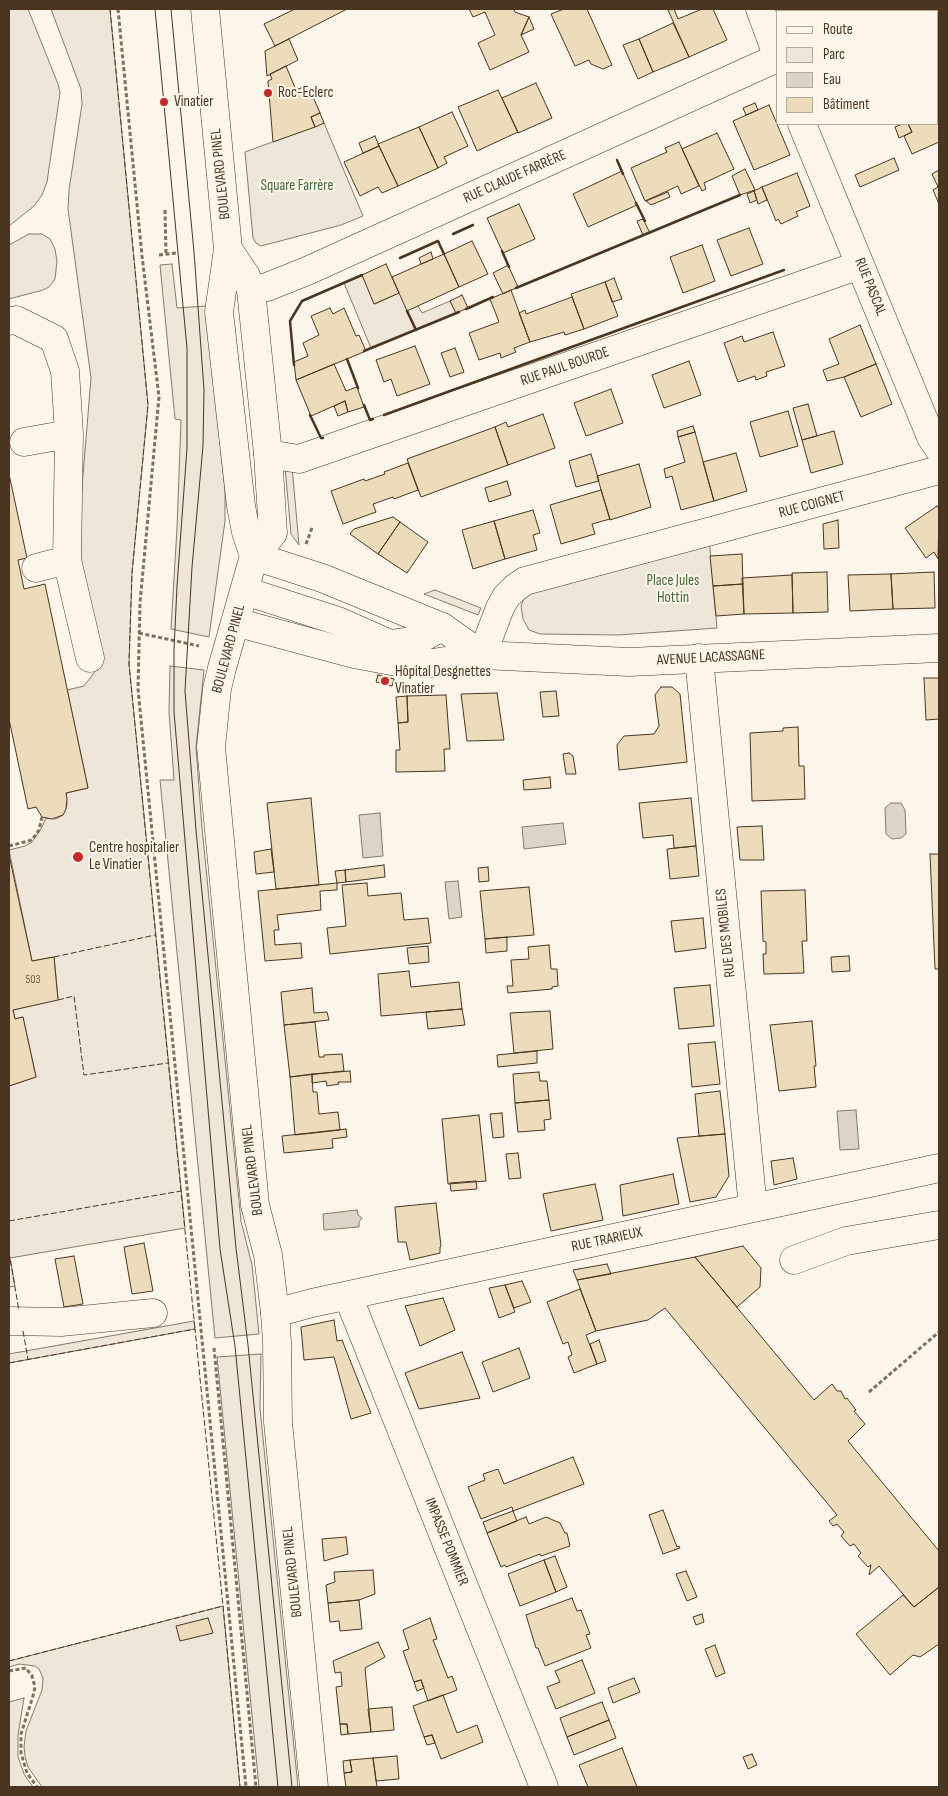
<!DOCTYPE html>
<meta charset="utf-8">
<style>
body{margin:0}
#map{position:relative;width:948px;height:1796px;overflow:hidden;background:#fbf6e9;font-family:"Sofia Sans Condensed",sans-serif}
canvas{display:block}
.frame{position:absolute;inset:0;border:10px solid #4a3520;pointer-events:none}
.legend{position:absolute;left:776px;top:10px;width:162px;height:115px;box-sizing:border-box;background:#fbf6e9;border:1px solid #b4a999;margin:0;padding:6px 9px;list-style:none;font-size:15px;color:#4a3520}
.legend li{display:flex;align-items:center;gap:10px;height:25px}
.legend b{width:25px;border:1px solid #b4a999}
</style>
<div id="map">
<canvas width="948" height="1796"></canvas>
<div class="frame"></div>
<ul class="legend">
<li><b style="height:6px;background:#fbf6e9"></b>Route</li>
<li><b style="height:14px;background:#ede6d9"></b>Parc</li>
<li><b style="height:14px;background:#dcd4c6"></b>Eau</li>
<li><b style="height:14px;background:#ecdcbc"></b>Bâtiment</li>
</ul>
</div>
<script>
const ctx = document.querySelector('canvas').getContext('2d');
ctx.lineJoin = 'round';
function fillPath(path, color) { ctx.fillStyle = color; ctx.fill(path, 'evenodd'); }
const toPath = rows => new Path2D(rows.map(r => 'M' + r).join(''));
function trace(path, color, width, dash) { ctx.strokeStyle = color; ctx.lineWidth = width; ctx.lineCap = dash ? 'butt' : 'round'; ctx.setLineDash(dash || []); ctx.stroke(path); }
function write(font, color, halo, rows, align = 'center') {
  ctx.font = font + ' "Sofia Sans Condensed",sans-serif'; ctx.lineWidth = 4; ctx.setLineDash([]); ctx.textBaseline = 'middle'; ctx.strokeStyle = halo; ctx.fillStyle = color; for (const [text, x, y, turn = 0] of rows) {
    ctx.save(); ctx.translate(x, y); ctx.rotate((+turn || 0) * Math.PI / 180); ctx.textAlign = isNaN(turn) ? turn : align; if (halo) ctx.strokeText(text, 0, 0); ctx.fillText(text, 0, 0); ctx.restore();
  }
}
const green = toPath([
 [9,9,28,9,58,84,60,93,47,182,42,195,34,206,9,226,9,9],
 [51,9,110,9,148,405,132,573,129,664,185,1228,10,1258,15,1286,9,1287,9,1086,36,1077,23,1017,15,1019,13,1010,58,999,54,957,32,961,9,850,25,846,32,842,41,829,46,818,56,819,63,815,67,805,66,793,88,788,67,690,84,686,94,673,96,663,75,572,91,378,68,209,69,190,82,104,81,89,51,9],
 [324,123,363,216,341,225,261,246,256,243,253,238,245,152,324,123],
 [29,234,42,234,50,239,55,249,57,261,55,279,49,287,43,290,9,299,9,245,29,234],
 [172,264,177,308,206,306,225,490,225,521,209,637,171,629,177,528,181,420,175,419,160,265,172,264],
 [362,275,375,304,399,293,418,306,422,313,450,301,456,313,371,348,344,283,362,275],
 [292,466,299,545,291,534,285,467,292,466],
 [709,537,717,628,618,635,540,634,529,630,523,619,521,606,525,596,534,589,709,537],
 [435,590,481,608,478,615,424,594,435,590],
 [170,666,204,670,196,747,202,828,241,1221,252,1265,259,1334,215,1338,160,780,174,780,169,712,170,666],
 [194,1321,195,1329,9,1363,9,1354,194,1321],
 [261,1354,260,1408,298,1787,259,1787,217,1357,261,1354],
 [223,1606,240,1787,42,1787,28,1767,25,1756,24,1747,26,1731,42,1690,43,1678,39,1669,35,1666,19,1664,9,1667,9,1661,223,1606],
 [24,1698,18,1735,18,1757,24,1774,33,1787,9,1787,9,1702,24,1698]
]);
fillPath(green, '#ede6d9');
trace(green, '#887966', 1);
const water = toPath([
 [891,803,901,803,905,810,906,834,901,838,892,839,886,834,885,808,891,803],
 [380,813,383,856,363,858,359,815,380,813],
 [563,823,566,844,524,849,522,827,563,823],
 [458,881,462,917,449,919,445,882,458,881],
 [856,1110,859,1149,840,1150,837,1111,856,1110],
 [357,1210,358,1215,362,1218,359,1222,359,1227,324,1230,323,1214,357,1210]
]);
fillPath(water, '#dcd4c6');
trace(water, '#887966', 1);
const building = toPath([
 [295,9,347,9,275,46,264,24,295,9],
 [469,9,514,9,515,12,529,17,521,35,529,52,490,70,478,43,495,35,485,12,473,17,469,9],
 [564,9,587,9,612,65,603,69,591,64,589,60,575,66,551,14,564,9],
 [674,9,678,19,702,9,713,9,727,40,689,57,668,10,674,9],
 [529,17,534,29,521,35,529,17],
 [673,23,689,57,653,72,639,39,673,23],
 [289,39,298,60,267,76,265,51,289,39],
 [639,39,653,72,638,79,623,45,639,39],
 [286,66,296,90,308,85,320,113,311,117,315,127,273,142,268,81,272,79,270,74,286,66],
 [536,83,552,118,518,133,502,98,536,83],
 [498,90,518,132,477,151,458,107,498,90],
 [755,103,758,110,746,115,743,108,755,103],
 [769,105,790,155,754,170,733,121,769,105],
 [939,107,939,142,912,154,904,136,912,132,908,124,937,124,937,108,939,107],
 [452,112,468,146,444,157,447,163,438,168,419,127,452,112],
 [320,113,324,123,315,127,311,117,320,113],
 [902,124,908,124,912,132,899,138,895,127,902,124],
 [419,127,438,168,398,186,378,144,419,127],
 [717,133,734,169,704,183,706,189,702,191,682,149,717,133],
 [375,136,379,146,363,153,359,143,375,136],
 [679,142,699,186,681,194,678,186,645,201,631,168,667,152,665,148,679,142],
 [379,146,398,186,382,193,378,187,360,196,344,162,379,146],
 [894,158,899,170,860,187,855,175,894,158],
 [745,169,755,190,740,195,732,176,745,169],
 [939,170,939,204,933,190,938,187,932,174,939,170],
 [622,171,637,205,588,227,573,194,622,171],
 [797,173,810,206,796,212,798,216,781,224,778,219,776,221,762,187,797,173],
 [762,187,767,200,758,204,754,191,762,187],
 [754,191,757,200,750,203,747,194,754,191],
 [668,192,670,197,651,205,646,201,668,192],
 [519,204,535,239,503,253,487,218,519,204],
 [643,219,650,233,643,235,637,221,643,219],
 [749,228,763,264,731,276,717,240,749,228],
 [472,241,488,274,459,287,444,254,472,241],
 [702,245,715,281,683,293,670,257,702,245],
 [431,252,433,259,421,264,419,258,431,252],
 [444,254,459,287,407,311,392,277,444,254],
 [386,264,399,293,374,304,362,275,386,264],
 [508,265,518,287,503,294,493,273,508,265],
 [614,278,622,299,612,302,605,282,614,278],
 [605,282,618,316,584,329,571,294,605,282],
 [511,290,530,342,514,348,516,352,501,358,500,353,479,360,469,333,499,322,490,299,511,290],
 [462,295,468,308,456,313,450,301,462,295],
 [572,297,584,329,565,335,564,332,530,342,519,313,525,310,526,314,572,297],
 [330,308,333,314,344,308,356,336,359,335,366,351,296,380,294,362,308,356,303,343,319,335,311,316,330,308],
 [860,325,876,364,844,377,827,381,823,370,839,364,829,339,860,325],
 [773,332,785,366,766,372,767,376,756,380,755,376,738,382,724,343,742,336,744,342,773,332],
 [415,346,430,384,397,396,391,379,384,382,376,360,415,346],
 [455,348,464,372,450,377,441,353,455,348],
 [689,361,701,395,664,408,652,375,689,361],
 [334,364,346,391,357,387,364,407,348,412,345,401,311,416,296,380,334,364],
 [876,364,892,404,861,417,844,377,876,364],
 [611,389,623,423,586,436,574,403,611,389],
 [345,401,348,412,338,416,334,406,345,401],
 [808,404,817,436,802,440,793,408,808,404],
 [788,411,798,446,760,457,750,422,788,411],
 [543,414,555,448,508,465,495,427,506,422,508,427,543,414],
 [693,426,695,432,678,437,677,431,693,426],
 [495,427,508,465,421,497,407,459,495,427],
 [834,431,843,464,811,473,802,440,834,431],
 [695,432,714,501,681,510,672,476,666,478,664,469,685,462,678,437,695,432],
 [736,453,747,491,714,501,703,462,736,453],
 [591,454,599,481,576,487,569,461,591,454],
 [408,463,418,490,394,499,393,497,373,504,376,512,343,524,331,491,364,479,365,481,385,474,384,472,408,463],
 [639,464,651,507,610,520,597,476,639,464],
 [9,474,27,558,18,560,24,589,45,584,88,788,66,793,67,799,66,809,63,815,52,819,42,817,36,807,28,809,9,719,9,474],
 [507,481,511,495,489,502,485,488,507,481],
 [601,490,610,519,592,524,595,534,561,544,550,505,601,490],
 [937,506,939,509,938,559,934,552,926,558,905,528,937,506],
 [533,510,540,533,533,535,537,550,505,559,494,521,533,510],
 [393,517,400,522,378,554,350,534,354,529,393,517],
 [838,520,839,548,824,549,823,524,838,520],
 [494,521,505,559,473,569,462,530,494,521],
 [400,522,428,542,407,573,378,554,400,522],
 [742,554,743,584,713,586,710,556,742,554],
 [827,572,828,612,793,613,792,573,827,572],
 [934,572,935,608,893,609,891,574,934,572],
 [891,574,893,609,850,611,848,575,891,574],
 [792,575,793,613,744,614,742,578,792,575],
 [743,584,744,614,716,616,713,586,743,584],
 [378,675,394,679,392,686,376,682,378,675],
 [924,678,939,678,939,719,926,720,924,678],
 [661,687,672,687,680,694,687,762,619,770,617,745,624,736,654,734,659,726,655,695,661,687],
 [556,691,559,716,543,717,540,692,556,691],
 [497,693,504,740,467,741,461,694,497,693],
 [446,695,450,749,444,749,445,771,396,772,396,750,400,750,398,723,408,722,407,696,446,695],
 [407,696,408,722,398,723,396,697,407,696],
 [798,727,799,766,804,766,805,799,752,801,750,733,783,731,783,728,798,727],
 [569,753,573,756,576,774,566,774,563,754,569,753],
 [550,777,551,788,524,790,523,780,550,777],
 [311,798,319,885,276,889,267,803,311,798],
 [691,798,696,846,674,848,673,835,643,838,639,803,691,798],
 [762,826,764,860,740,860,737,827,762,826],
 [696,846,699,876,670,879,667,849,696,846],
 [271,849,274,872,256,874,254,852,271,849],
 [930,854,939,854,939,969,935,969,930,854],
 [9,855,32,961,54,957,58,1000,13,1010,15,1019,23,1017,36,1077,9,1086,9,855],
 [384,865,385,877,346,882,345,870,384,865],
 [488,867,489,881,479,882,478,868,488,867],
 [345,870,346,882,337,883,335,871,345,870],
 [337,883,337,890,320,891,321,910,277,915,279,930,274,930,275,945,301,943,302,958,265,961,258,891,337,883],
 [367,883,368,896,401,893,404,920,428,918,431,943,330,954,327,928,346,926,342,885,367,883],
 [529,887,534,935,485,939,480,891,529,887],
 [805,890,807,941,802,941,804,973,764,974,763,954,766,954,766,942,763,941,761,891,805,890],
 [703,918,706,948,675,952,671,921,703,918],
 [507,937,507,951,486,953,485,939,507,937],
 [549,945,551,969,557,969,558,986,552,987,552,989,508,993,507,986,513,986,511,960,529,959,528,947,549,945],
 [428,946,429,962,409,964,407,948,428,946],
 [849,956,850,971,832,972,831,957,849,956],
 [409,971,411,987,459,982,462,1009,381,1016,378,974,409,971],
 [710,985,714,1026,679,1029,674,988,710,985],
 [312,988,314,1013,327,1012,329,1020,284,1025,281,992,312,988],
 [462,1009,465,1025,428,1029,426,1012,462,1009],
 [550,1011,553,1049,514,1053,510,1013,550,1011],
 [812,1021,816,1066,814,1066,816,1087,779,1091,770,1025,812,1021],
 [315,1022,319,1057,324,1057,324,1055,342,1054,344,1071,290,1077,284,1025,315,1022],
 [715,1042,720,1084,692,1087,688,1044,715,1042],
 [537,1051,537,1063,498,1067,497,1055,537,1051],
 [350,1071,351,1082,338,1082,339,1084,327,1086,326,1081,312,1083,312,1074,350,1071],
 [539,1072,540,1081,547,1081,549,1100,515,1103,513,1074,539,1072],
 [312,1074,313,1092,317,1092,319,1114,338,1112,340,1130,295,1135,290,1077,312,1074],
 [720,1091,725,1134,699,1136,695,1094,720,1091],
 [549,1100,551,1119,544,1120,545,1130,518,1132,515,1103,549,1100],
 [502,1113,504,1137,493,1138,490,1114,502,1113],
 [479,1115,486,1181,448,1184,442,1119,479,1115],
 [346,1129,347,1137,332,1139,333,1148,284,1153,282,1136,346,1129],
 [725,1134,729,1176,716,1197,690,1202,677,1138,725,1134],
 [518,1153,521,1178,509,1179,506,1154,518,1153],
 [793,1158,797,1179,774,1185,771,1161,793,1158],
 [673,1174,679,1204,623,1216,620,1185,673,1174],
 [476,1181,477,1189,451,1191,450,1183,476,1181],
 [595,1184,603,1220,551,1231,543,1194,595,1184],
 [436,1203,441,1246,440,1247,440,1253,410,1260,406,1242,398,1242,395,1207,436,1203],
 [144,1243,153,1291,132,1294,124,1247,144,1243],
 [743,1246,761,1268,760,1287,737,1307,695,1257,743,1246],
 [74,1256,83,1304,64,1307,55,1259,74,1256],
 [695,1257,814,1400,832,1384,837,1391,841,1391,845,1399,847,1398,856,1410,854,1411,865,1424,848,1441,939,1551,939,1587,914,1607,879,1566,869,1575,871,1565,868,1567,858,1556,861,1553,854,1544,850,1546,841,1536,844,1532,837,1524,833,1526,829,1521,837,1515,665,1308,648,1320,596,1331,577,1280,695,1257],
 [607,1264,611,1274,577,1280,573,1270,607,1264],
 [522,1281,531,1302,514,1308,505,1285,522,1281],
 [505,1285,515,1312,499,1318,489,1288,505,1285],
 [580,1289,596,1331,586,1335,597,1364,574,1373,568,1357,572,1355,568,1342,563,1344,547,1302,580,1289],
 [443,1298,455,1330,420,1346,405,1306,443,1298],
 [334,1320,337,1341,342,1340,371,1413,351,1419,334,1357,304,1360,301,1327,334,1320],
 [599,1340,606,1361,597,1364,590,1344,599,1340],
 [519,1348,530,1378,493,1392,482,1362,519,1348],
 [462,1352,480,1398,419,1409,405,1373,462,1352],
 [573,1457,584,1484,513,1511,512,1507,481,1519,468,1487,485,1480,483,1474,498,1469,504,1484,573,1457],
 [663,1510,677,1547,679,1546,680,1548,663,1554,649,1515,663,1510],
 [513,1511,517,1521,487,1533,483,1522,513,1511],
 [526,1517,529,1524,546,1517,560,1523,565,1533,567,1533,570,1546,541,1556,540,1554,506,1567,505,1565,501,1567,487,1533,526,1517],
 [346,1537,348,1554,324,1561,322,1539,346,1537],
 [555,1556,567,1587,556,1592,544,1560,555,1556],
 [544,1560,556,1592,520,1606,508,1574,544,1560],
 [373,1570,375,1594,359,1600,328,1603,326,1585,335,1582,334,1572,373,1570],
 [686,1571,697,1597,687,1601,676,1574,686,1571],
 [939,1587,939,1644,920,1657,913,1655,890,1675,856,1634,903,1595,914,1607,939,1587],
 [572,1598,577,1611,581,1610,590,1634,586,1635,591,1648,545,1666,538,1648,536,1648,526,1615,572,1598],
 [359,1600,362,1629,340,1631,339,1621,330,1622,328,1603,359,1600],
 [702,1614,704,1622,696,1625,693,1617,702,1614],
 [208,1618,213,1633,180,1641,176,1626,208,1618],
 [430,1618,437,1639,433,1640,448,1678,452,1676,457,1690,428,1701,421,1680,414,1682,403,1651,409,1649,403,1630,430,1618],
 [378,1642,385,1657,365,1668,371,1732,348,1734,347,1724,340,1724,336,1687,342,1686,341,1672,335,1673,333,1661,378,1642],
 [715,1645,725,1673,716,1677,705,1649,715,1645],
 [582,1660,595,1693,556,1709,547,1687,560,1682,555,1671,582,1660],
 [634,1678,640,1692,613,1703,608,1688,634,1678],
 [421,1680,424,1688,417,1691,414,1682,421,1680],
 [443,1695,457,1733,477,1725,483,1742,441,1759,432,1735,424,1737,413,1706,443,1695],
 [602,1702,609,1720,567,1737,560,1718,602,1702],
 [392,1707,394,1730,371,1732,368,1709,392,1707],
 [609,1720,616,1738,574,1755,567,1737,609,1720],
 [340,1724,347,1724,348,1734,341,1735,340,1724],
 [432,1735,435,1743,427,1745,424,1737,432,1735],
 [622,1748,637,1787,588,1787,579,1765,622,1748],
 [752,1754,757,1765,748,1769,743,1757,752,1754],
 [397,1756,399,1779,376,1781,373,1758,397,1756],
 [373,1758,377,1787,346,1787,344,1773,352,1772,350,1760,373,1758],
 [350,1760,352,1772,344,1773,343,1761,350,1760]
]);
fillPath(building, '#ecdcbc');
trace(building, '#4a3520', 1);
const minor = toPath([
 [760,9,777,55],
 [882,11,888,9],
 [802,124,931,437,939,449],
 [251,290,267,287,307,271,777,58],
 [9,321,16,320,54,339,65,371,69,434,67,560,90,658],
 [24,442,69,434],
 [268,454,299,459,860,265],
 [36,568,67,560],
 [245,591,338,621,390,644,418,640,442,627],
 [482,655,500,608,506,597,515,588,525,581,939,470],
 [699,658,753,1208],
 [794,1260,846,1241,939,1225],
 [348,1296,544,1787],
 [275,1313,312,1303,939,1168],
 [9,1321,61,1322,153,1313]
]);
const major = toPath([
 [205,9,228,249,219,312,241,506,246,532,254,556],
 [228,249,246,276,251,290,268,454,273,533,254,556,222,668,217,689,211,747,255,1205,268,1255,275,1313,277,1342,278,1422,314,1787],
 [254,556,322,578,442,627,482,655],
 [235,622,354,654,397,662,433,663,482,655,629,662,939,648]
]);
trace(minor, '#4a3520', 29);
trace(major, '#4a3520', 29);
trace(toPath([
 [118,9,142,256,159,397,140,603,138,689,246,1787],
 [165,210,166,254],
 [159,255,176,253],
 [306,544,312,528],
 [139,633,199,646],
 [9,846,32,840,39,830,42,817],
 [214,1348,256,1787],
 [869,1392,939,1332],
 [9,1671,26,1668,32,1676,35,1687,33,1696,21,1734,21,1753,27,1773,37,1787]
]), '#7f6f5c', 3, [4, 2.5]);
trace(minor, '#fbf6e9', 28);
trace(major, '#fbf6e9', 28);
trace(toPath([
 [155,9,187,348,187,448,177,586,174,650,174,712,220,1249,235,1346,278,1787],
 [171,9,194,252,204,390,203,446,192,567,185,691,196,830,236,1248,248,1345,292,1787]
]), '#4a3520', 1);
trace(toPath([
 [110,9,148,405,132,573,129,664,181,1191],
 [54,957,155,935],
 [58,1000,74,996,84,1075,168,1063],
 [9,1221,181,1191,195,1329],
 [9,1252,19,1311],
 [23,1331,28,1359],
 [9,1363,195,1329,223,1606],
 [9,1661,223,1606,240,1787]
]), '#4a3520', 1, [6, 2.5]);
trace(toPath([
 [617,160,623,174],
 [636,203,645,221],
 [453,234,473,225],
 [502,251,509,267],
 [400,258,438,241,444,254],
 [516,288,740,195],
 [466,309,493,297],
 [407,311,416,330],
 [364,351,459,312],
 [347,359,358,388],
 [294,365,290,321,302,301,362,275],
 [364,405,370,420,373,419],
 [310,415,321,438,323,438],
 [384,415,784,270]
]), '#4a3520', 2.5);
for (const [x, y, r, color] of [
 [268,93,5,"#c62828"],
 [164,102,5,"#c62828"],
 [385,681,5,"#c62828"],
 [78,857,6,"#c62828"]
]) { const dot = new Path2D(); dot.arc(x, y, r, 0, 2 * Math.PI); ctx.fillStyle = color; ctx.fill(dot); trace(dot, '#fbf6e9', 2); }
write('12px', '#725f47', null, [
 ["503",33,980]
]);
write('15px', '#4a3520', '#fbf6e9', [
 ["Roc-Eclerc",278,93],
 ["Vinatier",174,102],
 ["Hôpital Desgnettes",395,672],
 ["Vinatier",395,689],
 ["Centre hospitalier",89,848],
 ["Le Vinatier",89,865]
], 'left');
write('15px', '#4a3520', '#fbf6e9', [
 ["BOULEVARD PINEL",221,174,-96],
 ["RUE CLAUDE FARRÈRE",515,177,-24],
 ["RUE PASCAL",870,287,68],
 ["RUE PAUL BOURDE",565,367,-19],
 ["RUE COIGNET",812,505,-15],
 ["BOULEVARD PINEL",229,649,-75],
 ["AVENUE LACASSAGNE",711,658,-3],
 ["RUE DES MOBILES",726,933,-96],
 ["BOULEVARD PINEL",253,1170,-97],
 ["RUE TRARIEUX",607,1240,-12],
 ["IMPASSE POMMIER",446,1542,68],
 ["BOULEVARD PINEL",293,1572,-96]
]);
write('15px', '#436837', '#fbf6e9', [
 ["Square Farrère",297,186],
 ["Place Jules",673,581],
 ["Hottin",673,598]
]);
</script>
